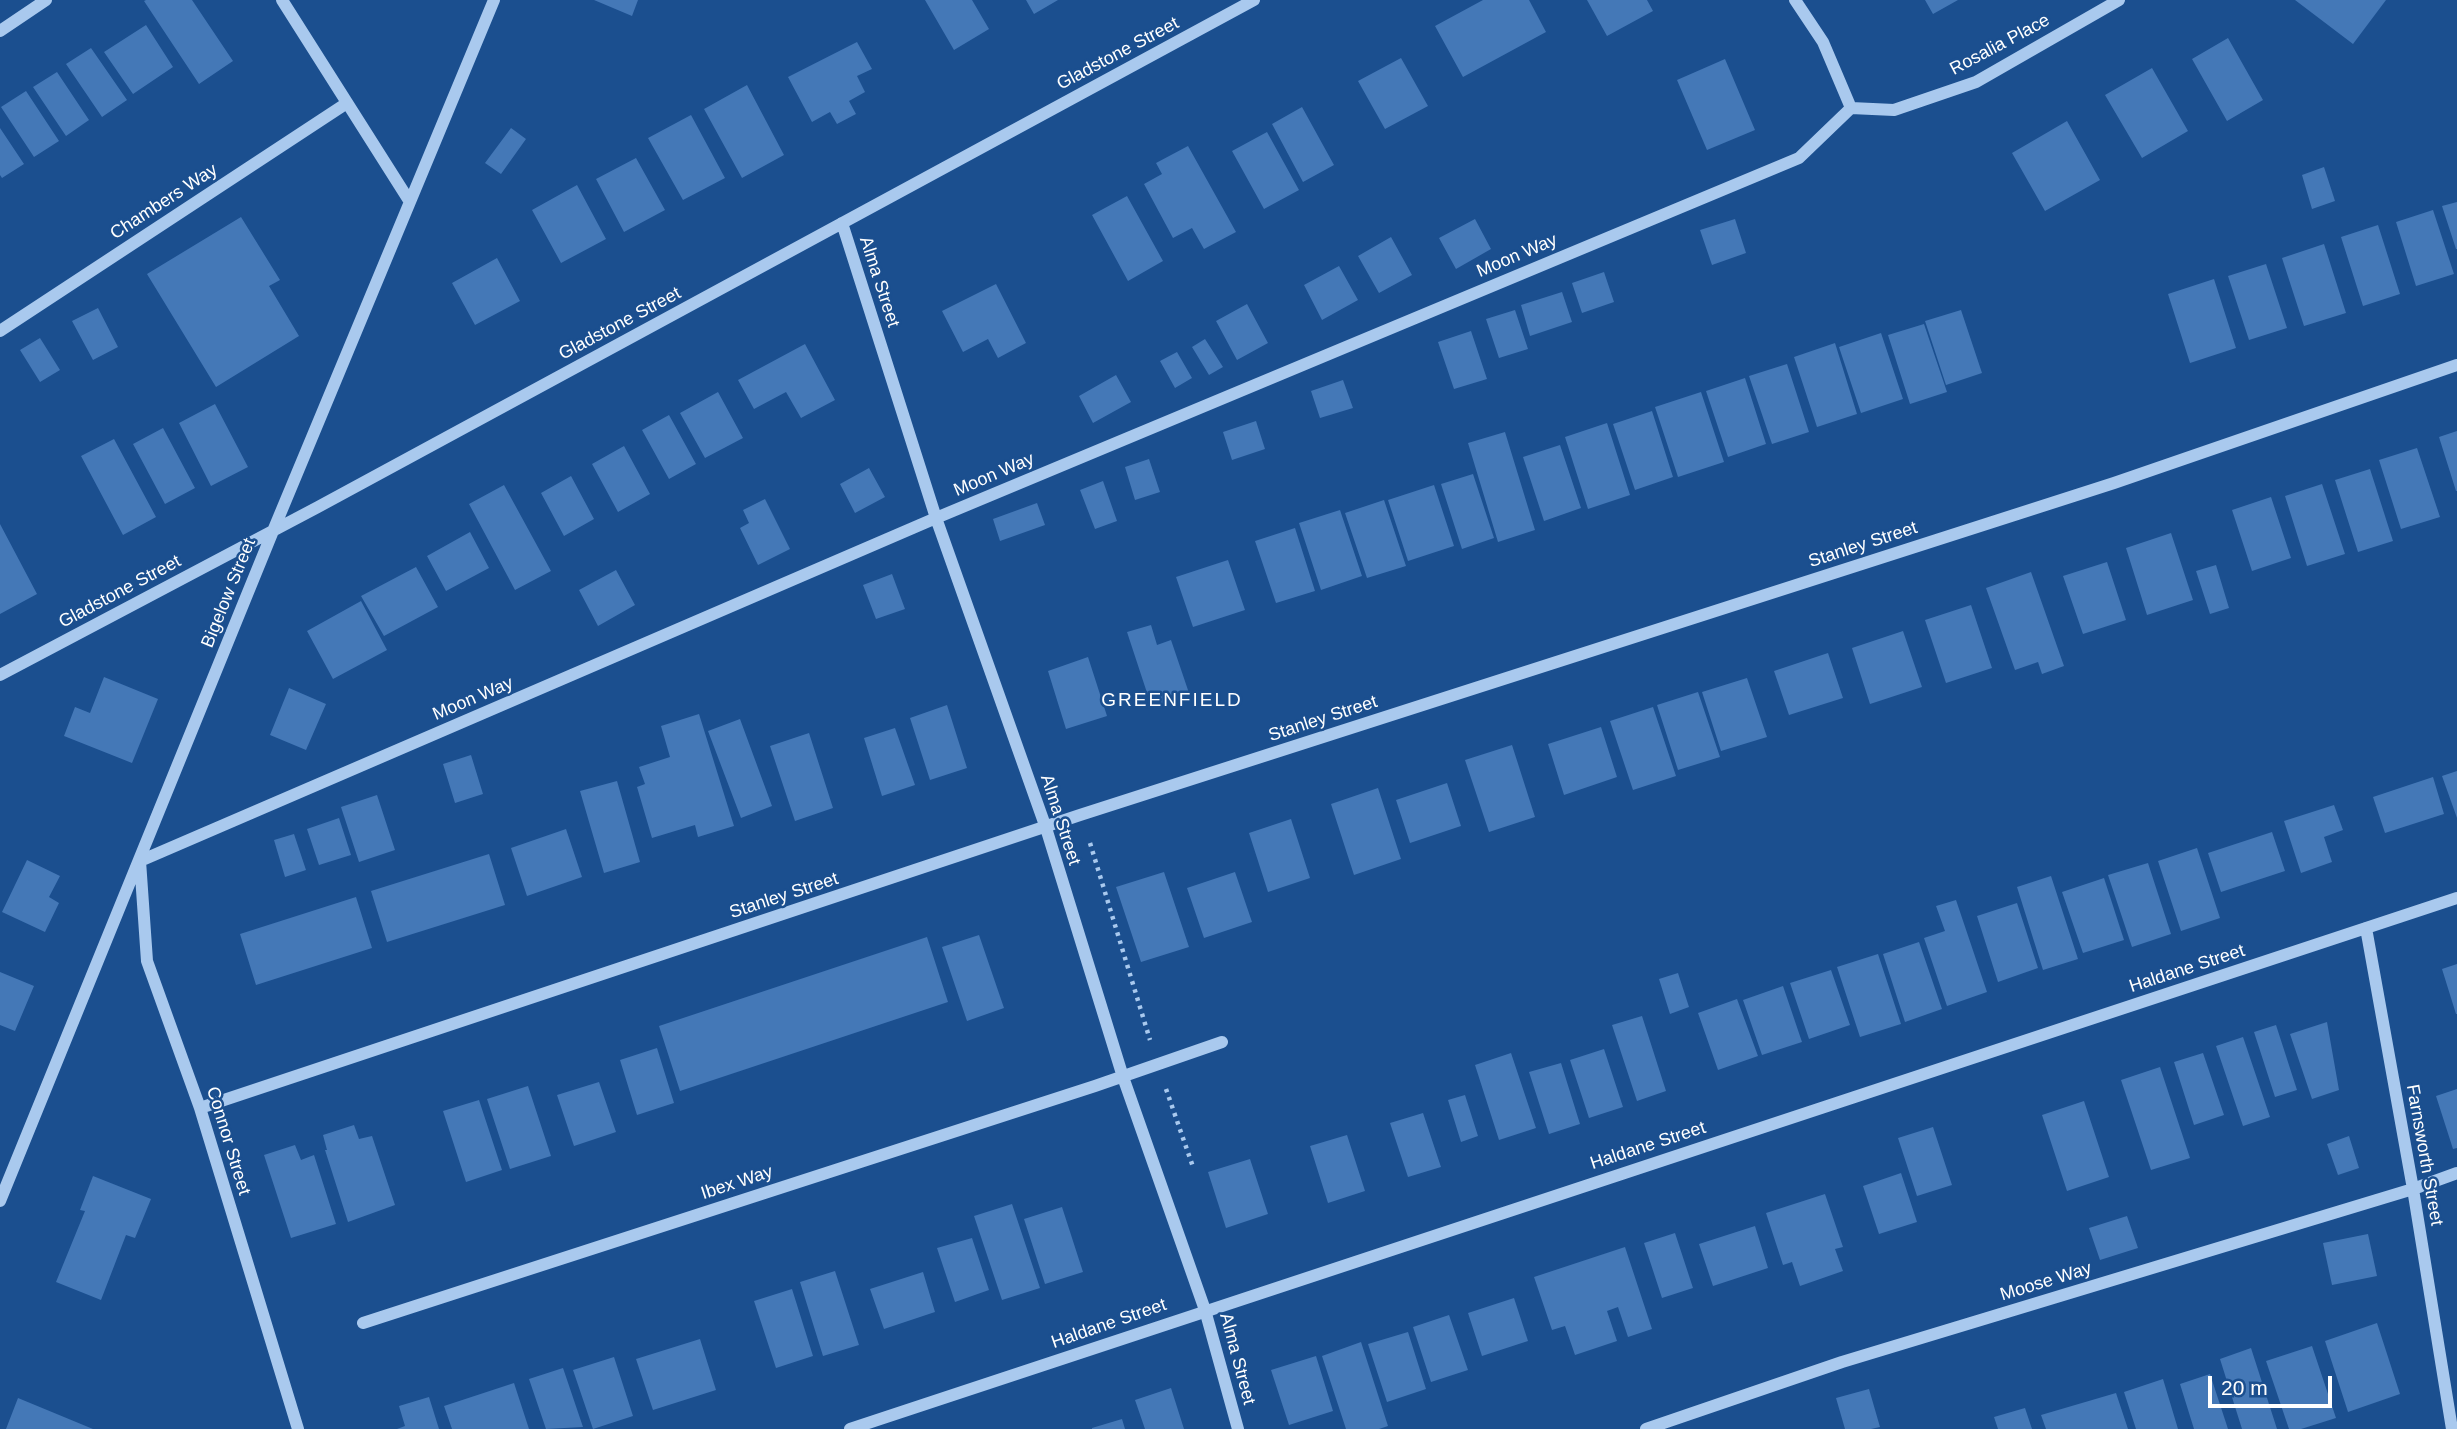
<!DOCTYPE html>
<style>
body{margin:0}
#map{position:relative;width:2457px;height:1429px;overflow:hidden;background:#1b4f8f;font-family:Arial,sans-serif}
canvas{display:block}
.scale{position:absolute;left:2208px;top:1376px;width:124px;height:32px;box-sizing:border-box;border:4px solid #fff;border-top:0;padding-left:9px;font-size:21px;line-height:24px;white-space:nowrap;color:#fff;-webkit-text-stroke:5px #1b4f8f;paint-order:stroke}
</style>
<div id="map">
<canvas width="2457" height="1429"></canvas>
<div class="scale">20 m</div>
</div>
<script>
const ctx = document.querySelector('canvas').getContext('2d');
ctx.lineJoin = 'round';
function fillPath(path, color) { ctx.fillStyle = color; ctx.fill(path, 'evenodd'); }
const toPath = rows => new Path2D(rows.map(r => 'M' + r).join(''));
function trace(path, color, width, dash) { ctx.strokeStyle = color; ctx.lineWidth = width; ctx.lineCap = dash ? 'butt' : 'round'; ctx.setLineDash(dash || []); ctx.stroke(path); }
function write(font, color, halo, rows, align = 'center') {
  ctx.font = font + ' Arial,sans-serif'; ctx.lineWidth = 5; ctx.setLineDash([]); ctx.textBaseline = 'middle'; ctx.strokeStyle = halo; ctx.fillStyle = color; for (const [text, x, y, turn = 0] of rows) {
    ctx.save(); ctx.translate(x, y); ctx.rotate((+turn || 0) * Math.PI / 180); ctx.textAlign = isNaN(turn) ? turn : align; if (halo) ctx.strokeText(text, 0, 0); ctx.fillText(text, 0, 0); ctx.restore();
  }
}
fillPath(toPath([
 [146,0,192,0,233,61,199,84,144,1],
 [594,0,638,0,632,16],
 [925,0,972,0,989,29,954,50],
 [1026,0,1058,0,1034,14],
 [1483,0,1529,0,1546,32,1463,77,1435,26],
 [1587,0,1647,0,1653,11,1607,36],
 [1925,0,1958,0,1933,14],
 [2295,0,2386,0,2353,44],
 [146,25,173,67,133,94,104,52],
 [2228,38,2263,100,2227,121,2192,59],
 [857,42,872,69,857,76,865,92,849,101,856,114,837,124,830,112,812,122,788,77],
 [91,48,127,100,102,117,66,64],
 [1401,58,1428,106,1385,129,1358,81],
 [1725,59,1755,130,1707,150,1677,80],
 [2152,68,2188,131,2142,158,2105,95],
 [57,72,89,120,66,136,33,87],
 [747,85,784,155,742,178,704,109],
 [26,91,59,141,34,157,1,107],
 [1302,107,1334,165,1303,182,1272,124],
 [691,115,725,178,683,200,648,138],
 [2067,121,2100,180,2045,211,2012,153],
 [0,128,24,164,2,178,0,175],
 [511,128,526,139,501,174,485,163],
 [1267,132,1299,190,1264,209,1232,151],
 [1188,146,1236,232,1204,249,1192,228,1173,238,1144,184,1162,174,1156,163],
 [636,158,665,210,624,232,596,179],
 [2324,167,2335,201,2312,209,2302,175],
 [577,185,606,239,561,263,532,210],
 [1127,196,1163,261,1128,281,1092,215],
 [2457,202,2457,249,2456,249,2442,206],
 [2433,210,2454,274,2416,286,2396,222],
 [241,217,280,280,269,286,299,336,216,387,147,274],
 [1475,219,1491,249,1456,269,1439,238],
 [1735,219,1746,253,1712,265,1700,230],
 [2378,225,2400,294,2363,306,2341,237],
 [1391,237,1412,275,1379,293,1358,256],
 [2324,244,2346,313,2304,326,2282,258],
 [497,258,520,301,475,325,452,283],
 [2266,264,2287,328,2249,340,2228,276],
 [1339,266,1358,300,1322,320,1304,285],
 [1604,272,1614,302,1582,313,1572,283],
 [2214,279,2236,348,2190,363,2168,294],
 [996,284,1026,343,998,358,988,339,963,352,942,311],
 [1562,292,1572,322,1530,336,1521,305],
 [1247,304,1268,343,1237,360,1216,321],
 [98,308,118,347,93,360,72,321],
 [1515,310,1528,349,1499,358,1486,319],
 [1961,310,1982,373,1946,385,1925,321],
 [1924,324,1947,392,1910,404,1888,335],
 [1471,331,1487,379,1454,389,1438,342],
 [1881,333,1903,399,1861,413,1839,347],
 [40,338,60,370,40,382,20,350],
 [1205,339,1223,367,1209,375,1192,347],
 [1835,343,1857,414,1817,427,1794,357],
 [805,344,835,400,801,418,786,392,754,409,738,380],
 [1177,352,1192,378,1175,388,1160,361],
 [1787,364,1809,432,1772,444,1749,376],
 [1116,375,1131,402,1093,423,1079,396],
 [1745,378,1766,444,1728,457,1706,391],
 [1343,380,1353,408,1320,418,1311,391],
 [718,392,743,438,705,458,680,413],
 [1701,392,1724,462,1678,477,1655,407],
 [215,404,248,467,211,486,179,423],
 [1652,411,1673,477,1635,490,1613,424],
 [669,415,696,464,669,479,642,430],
 [1256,421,1265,449,1232,460,1223,432],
 [1607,423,1630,495,1588,509,1565,437],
 [163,428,195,488,165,504,133,444],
 [2457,431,2457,491,2456,491,2439,437],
 [1505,432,1535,530,1498,542,1468,443],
 [114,439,156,517,123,535,81,456],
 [1560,445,1581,508,1544,521,1523,457],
 [624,446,650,494,618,512,592,464],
 [2417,448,2440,517,2401,529,2379,460],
 [1149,459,1160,492,1135,500,1125,467],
 [869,468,885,497,855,513,840,484],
 [2370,469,2393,541,2358,552,2335,480],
 [1473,474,1494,538,1462,549,1441,484],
 [571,476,594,519,564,536,541,493],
 [1103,481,1117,521,1095,529,1080,490],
 [2322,484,2345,554,2307,566,2285,496],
 [504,485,551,571,515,590,469,504],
 [1434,485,1454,546,1408,561,1388,500],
 [2271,497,2291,558,2252,571,2232,510],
 [765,499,790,549,758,565,740,528,749,523,743,510],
 [1384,500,1406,566,1367,578,1345,513],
 [1037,503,1045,525,1000,541,993,519],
 [1340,510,1362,576,1321,590,1299,523],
 [0,524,37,594,0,614],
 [1295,528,1315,591,1276,603,1255,541],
 [470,532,489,568,446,591,427,556],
 [2171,533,2193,600,2147,615,2126,548],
 [1228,560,1245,610,1193,627,1176,577],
 [2107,562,2126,620,2083,634,2063,576],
 [2216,565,2229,608,2210,614,2196,571],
 [416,567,438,607,384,636,361,596],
 [616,570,635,605,598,626,579,590],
 [2031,572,2064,666,2042,674,2038,662,2015,670,1986,588],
 [892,574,905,609,876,619,863,585],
 [361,601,387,650,333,679,307,631],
 [1971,605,1992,668,1946,683,1925,620],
 [1151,625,1157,645,1171,640,1190,696,1152,708,1127,632],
 [1903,631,1922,687,1870,704,1852,648],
 [1828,653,1843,698,1789,715,1774,671],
 [1088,657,1107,716,1066,729,1048,671],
 [104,677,158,699,132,763,64,736,75,707,90,713],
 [1747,678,1767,737,1721,751,1702,692],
 [289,688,326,704,306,750,270,735],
 [1698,692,1720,757,1678,770,1657,705],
 [947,705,967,768,930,780,910,718],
 [1653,707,1676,776,1633,790,1610,721],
 [699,714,734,826,698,837,695,825,652,838,637,787,645,784,639,767,670,757,661,726],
 [740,719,772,806,741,818,708,731],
 [1601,727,1617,777,1564,795,1548,744],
 [895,728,915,785,882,796,864,738],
 [809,733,833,808,795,821,770,746],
 [1512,745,1535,817,1489,832,1465,760],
 [471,755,483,794,455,803,443,764],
 [2457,771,2457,818,2442,776],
 [2433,777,2444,814,2385,833,2373,797],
 [617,781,640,862,604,873,580,791],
 [1447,783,1461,826,1410,843,1396,800],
 [1378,788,1401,859,1354,875,1331,804],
 [377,795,395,850,359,862,341,807],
 [2334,805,2343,830,2324,837,2332,862,2301,873,2284,821],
 [339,818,351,855,319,865,307,829],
 [1291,819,1310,878,1268,892,1249,833],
 [566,829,582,877,527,896,511,848],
 [2272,832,2285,871,2221,892,2208,853],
 [294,834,306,870,285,877,274,840],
 [2197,848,2220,918,2181,931,2158,861],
 [489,854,505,905,387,942,371,891],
 [27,860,60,876,49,897,59,903,45,932,2,912],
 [2148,863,2171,934,2132,947,2108,875],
 [1164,872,1189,947,1141,962,1116,887],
 [1235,872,1252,922,1204,938,1187,888],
 [2051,876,2078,959,2043,970,2017,887],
 [2104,878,2124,940,2083,953,2062,892],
 [356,897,372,948,256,985,240,934],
 [1956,900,1987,992,1947,1006,1924,938,1945,931,1936,906],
 [2017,903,2038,968,1998,982,1977,916],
 [979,935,1004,1008,967,1021,942,947],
 [927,937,948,1002,680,1091,659,1026],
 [1919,942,1942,1009,1905,1022,1883,954],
 [1878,954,1901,1024,1860,1037,1837,967],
 [2457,964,2457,1014,2456,1014,2442,969],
 [1831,970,1850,1025,1809,1039,1790,983],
 [0,972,34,986,15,1031,0,1025],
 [1678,973,1689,1007,1670,1014,1659,979],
 [1783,986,1802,1042,1762,1055,1743,1000],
 [1737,999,1758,1056,1718,1070,1698,1013],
 [1642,1016,1666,1091,1637,1101,1612,1025],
 [2327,1022,2339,1090,2312,1099,2290,1034],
 [2276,1025,2297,1090,2275,1097,2254,1032],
 [2243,1037,2270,1117,2243,1126,2216,1046],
 [657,1048,674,1103,637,1115,620,1060],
 [1604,1049,1623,1107,1589,1118,1570,1060],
 [1511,1053,1536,1128,1499,1140,1475,1065],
 [2203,1053,2224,1115,2194,1125,2174,1062],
 [1561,1063,1580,1124,1549,1134,1529,1072],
 [2160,1067,2190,1158,2151,1170,2121,1080],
 [599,1082,616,1132,574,1146,557,1095],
 [528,1086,551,1156,510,1169,487,1099],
 [2457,1089,2457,1148,2453,1149,2436,1096],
 [1465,1095,1478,1136,1461,1142,1448,1100],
 [479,1100,502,1170,466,1182,443,1111],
 [2084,1101,2109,1177,2067,1191,2042,1115],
 [1423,1113,1441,1167,1408,1177,1390,1123],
 [354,1125,359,1139,372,1136,395,1205,348,1222,325,1150,327,1150,323,1135],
 [1933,1127,1952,1185,1917,1196,1898,1138],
 [1347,1135,1365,1191,1328,1203,1310,1146],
 [2349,1136,2359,1168,2338,1175,2327,1144],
 [295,1145,301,1160,314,1155,336,1224,291,1238,264,1155],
 [1250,1159,1268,1214,1226,1228,1208,1172],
 [1901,1173,1917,1222,1879,1234,1863,1186],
 [93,1176,151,1199,135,1238,126,1235,101,1300,56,1282,85,1211,80,1210],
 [1825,1194,1843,1247,1835,1249,1843,1271,1800,1286,1792,1262,1783,1265,1766,1213],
 [1012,1204,1040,1288,1002,1300,974,1216],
 [1062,1207,1083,1272,1045,1284,1024,1219],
 [2127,1216,2138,1248,2100,1260,2089,1228],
 [1755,1226,1768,1268,1713,1286,1699,1244],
 [1675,1233,1693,1288,1662,1298,1644,1243],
 [2368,1234,2377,1276,2332,1285,2323,1243],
 [972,1238,989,1290,955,1302,937,1248],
 [1625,1247,1652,1329,1628,1337,1618,1307,1607,1311,1617,1341,1575,1355,1565,1326,1552,1330,1534,1277],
 [835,1271,859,1345,823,1356,800,1282],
 [923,1272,935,1312,884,1329,870,1289],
 [792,1289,813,1356,776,1368,754,1301],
 [1514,1298,1528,1341,1482,1356,1468,1313],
 [1449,1315,1468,1370,1431,1382,1413,1327],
 [2377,1323,2400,1394,2348,1412,2325,1341],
 [1408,1332,1426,1389,1387,1402,1368,1344],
 [700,1339,716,1390,653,1410,636,1359],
 [1361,1342,1388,1426,1379,1429,1346,1429,1322,1356],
 [2312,1346,2336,1418,2301,1429,2289,1429,2266,1361],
 [2251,1348,2277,1429,2242,1429,2220,1359],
 [1316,1356,1333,1411,1289,1425,1271,1370],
 [614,1357,633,1416,593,1429,573,1370],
 [563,1368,583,1427,546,1429,529,1379],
 [2210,1374,2228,1429,2194,1429,2180,1384],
 [2163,1379,2178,1429,2136,1429,2124,1392],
 [514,1383,529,1429,452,1429,444,1406],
 [1171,1388,1184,1429,1145,1429,1135,1400],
 [1869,1389,1880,1427,1871,1429,1845,1429,1836,1398],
 [2116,1393,2128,1429,2046,1429,2041,1415],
 [429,1397,439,1429,397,1429,405,1426,399,1406],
 [18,1398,93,1429,6,1429],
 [2025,1408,2032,1429,1998,1429,1994,1417],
 [1122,1419,1125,1429,1092,1429,1092,1428]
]), '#4478b7');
trace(toPath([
 [1090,843,1150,1040],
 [1166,1089,1193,1167]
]), '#a9c9ee', 4.5, [3.5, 5]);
trace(toPath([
 [282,0,410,202],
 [1795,0,1823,42,1851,108],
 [0,31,46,0],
 [1851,108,1894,110,1976,82,2119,0],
 [842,223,936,518,1046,828,1123,1077,1205,1310,1238,1429],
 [0,331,347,103],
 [0,675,318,507,1254,0],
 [2366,928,2413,1189,2452,1429],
 [200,1108,1080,815,2114,483,2457,365],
 [0,1201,273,531,494,0],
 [363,1323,1095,1086,1222,1042],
 [298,1429,200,1108,147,961,140,861,936,518,1799,158,1851,108],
 [850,1429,2457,898],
 [1646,1429,1842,1362,2413,1189,2457,1173]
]), '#a9c9ee', 12);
write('18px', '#fff', '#1b4f8f', [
 ["Rosalia Place",2000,45,-28],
 ["Gladstone Street",1118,54,-28],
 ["Chambers Way",164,202,-33],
 ["Moon Way",1517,256,-23],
 ["Alma Street",879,282,72],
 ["Gladstone Street",620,324,-28],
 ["Moon Way",994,475,-23],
 ["Stanley Street",1863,545,-18],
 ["Gladstone Street",120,592,-28],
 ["Bigelow Street",229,593,-68],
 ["Moon Way",473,699,-23],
 ["Stanley Street",1323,719,-18],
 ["Alma Street",1060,820,72],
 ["Stanley Street",784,896,-18],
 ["Haldane Street",2187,969,-18],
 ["Connor Street",228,1141,73],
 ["Haldane Street",1648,1146,-18],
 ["Farnsworth Street",2424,1155,80],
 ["Ibex Way",737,1183,-18],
 ["Moose Way",2046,1282,-17],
 ["Haldane Street",1109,1324,-19],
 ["Alma Street",1237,1359,75]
]);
ctx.letterSpacing = '2px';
write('19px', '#fff', '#1b4f8f', [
 ["GREENFIELD",1172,701]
]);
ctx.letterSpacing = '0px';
</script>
